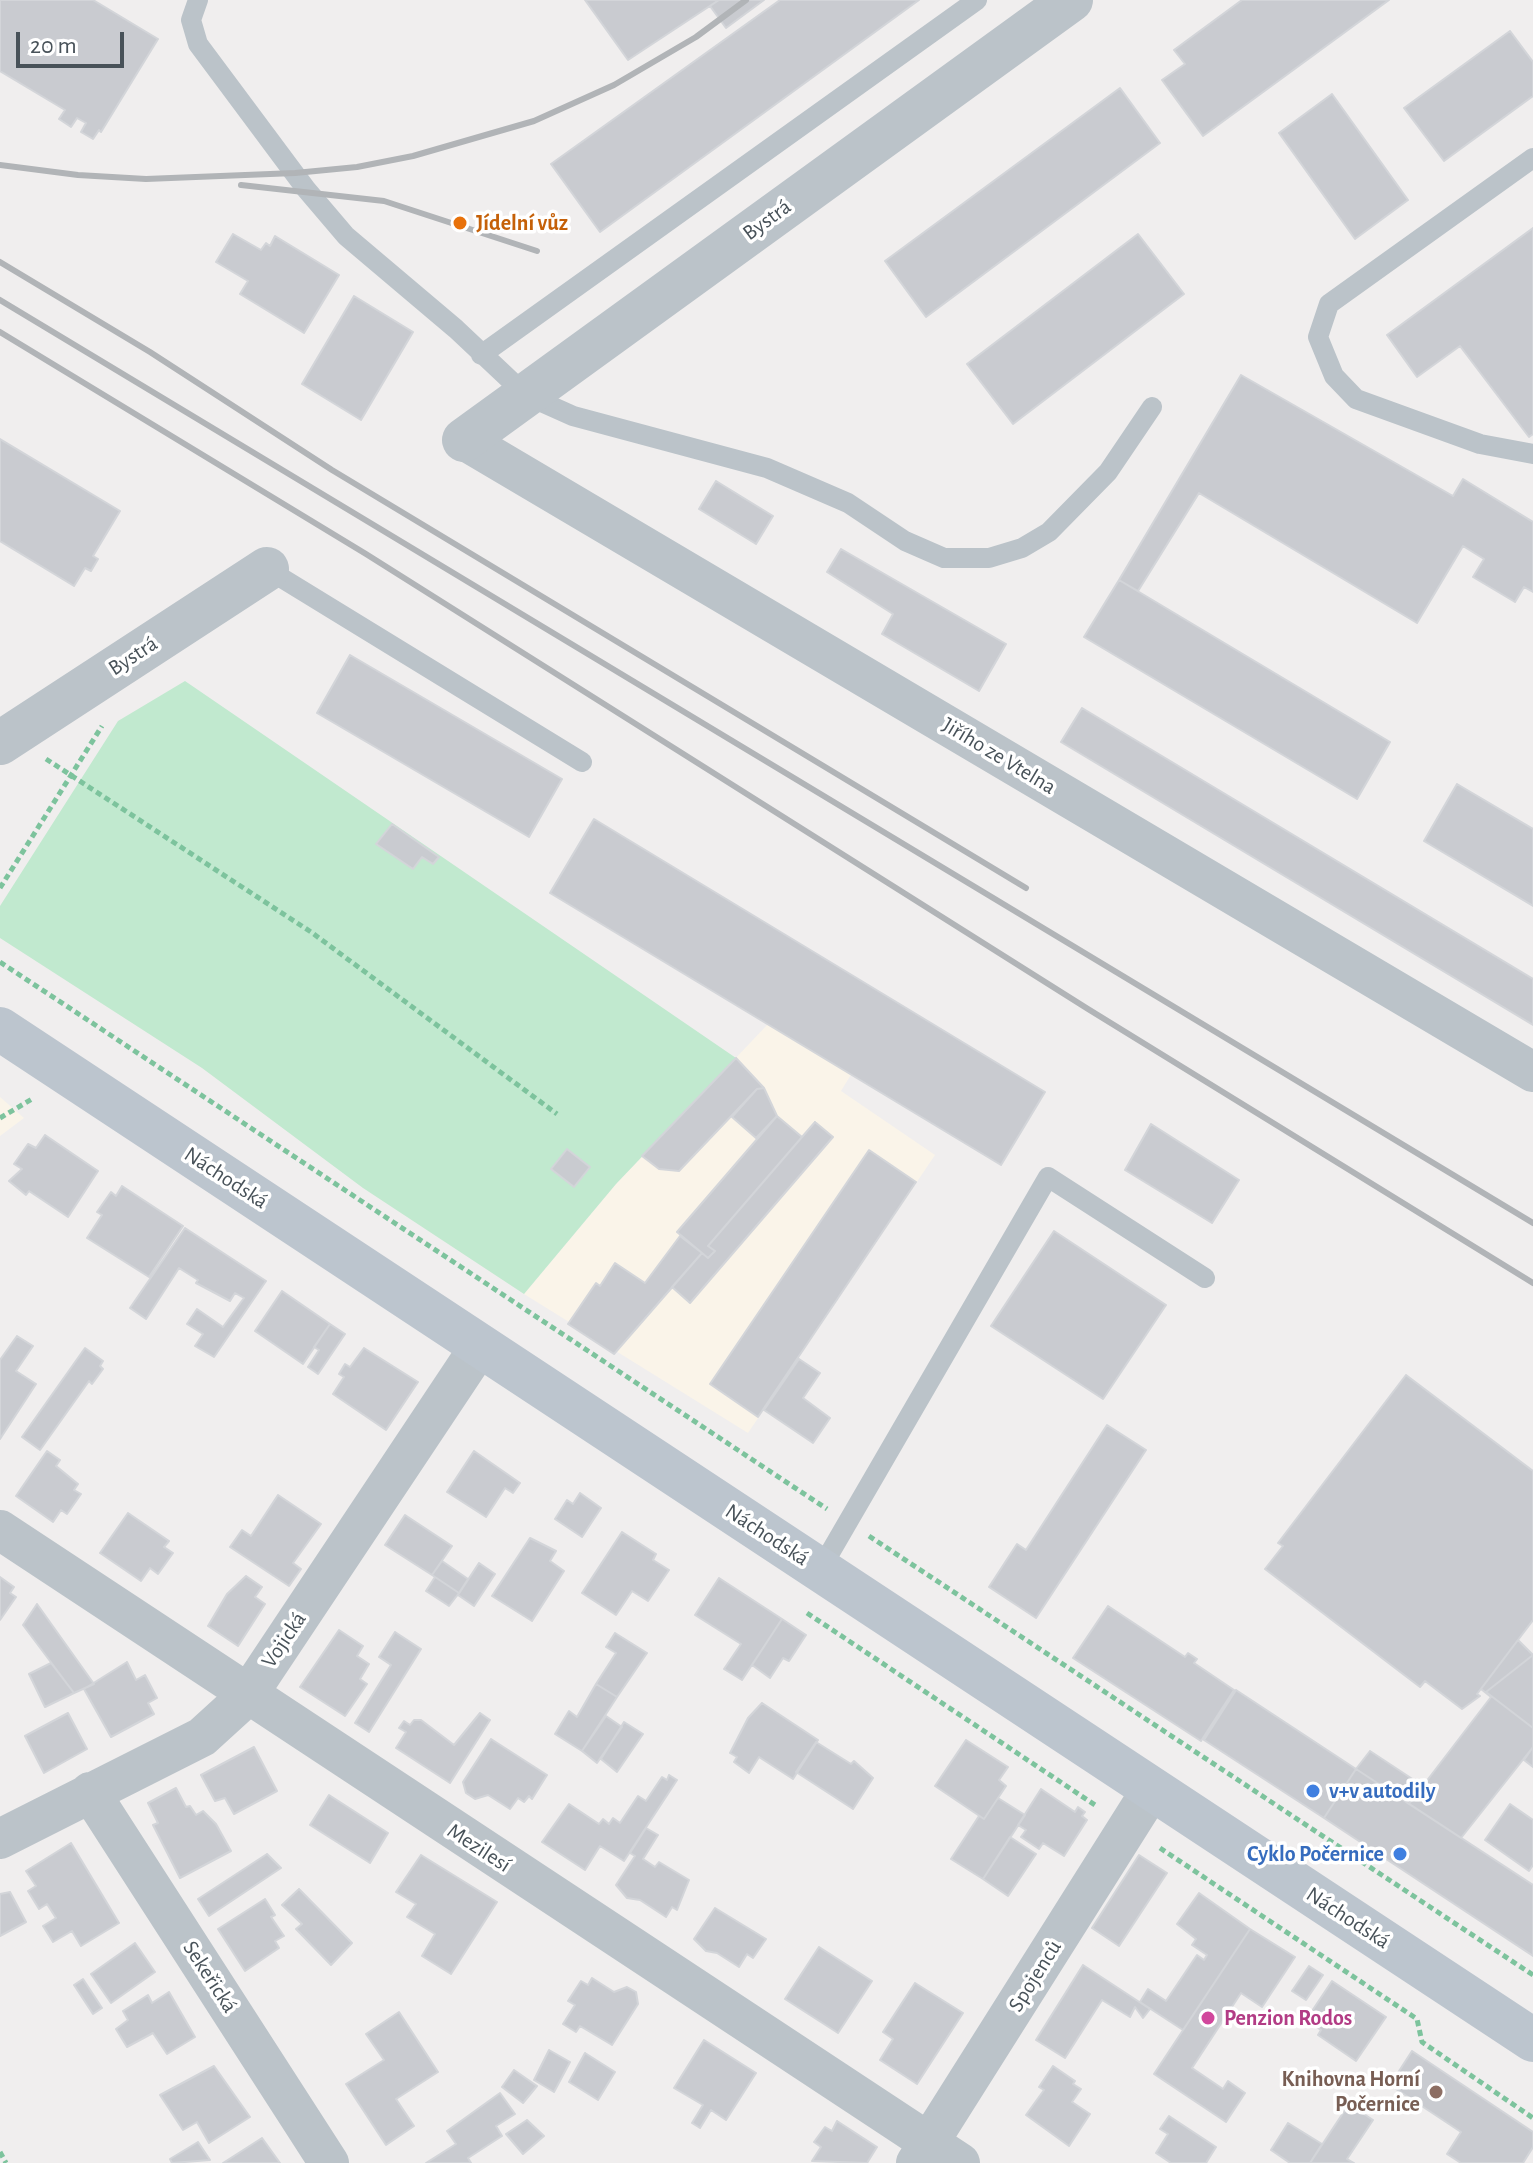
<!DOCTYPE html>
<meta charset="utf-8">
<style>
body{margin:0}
#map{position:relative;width:1533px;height:2163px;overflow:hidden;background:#f0eeee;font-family:"Alegreya Sans",sans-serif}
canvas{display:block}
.scale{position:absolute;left:16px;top:32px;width:108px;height:36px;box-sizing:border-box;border:4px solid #485259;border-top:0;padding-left:10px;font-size:24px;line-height:28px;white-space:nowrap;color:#485259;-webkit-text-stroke:6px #fff;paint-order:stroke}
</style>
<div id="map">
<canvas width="1533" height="2163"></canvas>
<div class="scale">20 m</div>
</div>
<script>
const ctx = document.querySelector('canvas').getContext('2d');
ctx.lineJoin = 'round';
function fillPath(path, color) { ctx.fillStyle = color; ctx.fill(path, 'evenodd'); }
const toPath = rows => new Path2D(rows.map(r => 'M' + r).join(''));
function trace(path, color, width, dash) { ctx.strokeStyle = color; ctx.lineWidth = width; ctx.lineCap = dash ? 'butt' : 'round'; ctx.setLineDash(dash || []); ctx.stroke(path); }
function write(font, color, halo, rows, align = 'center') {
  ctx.font = font + ' "Alegreya Sans",sans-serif'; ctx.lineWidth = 7; ctx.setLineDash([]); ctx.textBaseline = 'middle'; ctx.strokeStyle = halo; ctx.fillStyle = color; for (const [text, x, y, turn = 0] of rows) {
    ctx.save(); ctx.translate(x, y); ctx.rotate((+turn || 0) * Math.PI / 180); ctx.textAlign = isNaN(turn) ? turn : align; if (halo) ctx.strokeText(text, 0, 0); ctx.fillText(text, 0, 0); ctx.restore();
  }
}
fillPath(toPath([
 [769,1023,852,1073,841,1091,935,1155,748,1433,524,1294,616,1184],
 [0,1097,24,1118,0,1136]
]), '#faf4e9');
fillPath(toPath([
 [185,681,736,1058,616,1184,524,1294,363,1188,202,1068,0,938,0,906,118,721]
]), '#c1e9cf');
const building = toPath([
 [0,0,93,0,158,39,101,132,99,130,93,139,81,132,86,123,77,118,71,127,59,119,65,110,0,71,0,0],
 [585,0,719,0,628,60,585,0],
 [719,0,764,0,726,28,710,6,719,0],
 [780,0,919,0,600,232,551,164,780,0],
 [1242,0,1389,0,1203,136,1162,80,1185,64,1174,50,1242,0],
 [1510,31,1533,62,1533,96,1444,161,1404,108,1510,31],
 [1120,88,1160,143,926,317,885,261,1120,88],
 [1332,94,1408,200,1355,239,1279,133,1332,94],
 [1533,228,1533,434,1529,437,1460,346,1417,377,1387,335,1533,228],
 [233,234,261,250,266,243,270,246,275,236,339,275,304,333,240,294,248,281,216,262,233,234],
 [1138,234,1184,294,1013,424,967,364,1138,234],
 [354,296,413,332,361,420,302,384,354,296],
 [1241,375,1453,496,1463,479,1533,522,1533,592,1524,587,1515,602,1473,577,1484,559,1463,546,1417,623,1199,493,1138,591,1119,580,1241,375],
 [0,439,120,511,93,556,98,559,91,571,85,568,74,586,0,541,0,439],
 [716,481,773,516,756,544,699,509,716,481],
 [841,549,1006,644,979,691,882,634,893,614,827,572,841,549],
 [1119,580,1390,742,1357,799,1084,637,1119,580],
 [350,655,562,779,529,837,317,713,350,655],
 [1082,708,1533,979,1533,1025,1061,742,1082,708],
 [1457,784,1533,829,1533,906,1424,841,1457,784],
 [594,819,1045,1092,1001,1165,550,893,594,819],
 [392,824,439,857,433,864,422,857,413,869,376,844,392,824],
 [736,1058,764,1088,757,1089,679,1171,659,1169,642,1156,736,1058],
 [764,1088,777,1116,756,1138,732,1117,757,1089,764,1088],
 [777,1116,802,1137,708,1246,715,1251,708,1258,677,1232,777,1116],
 [815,1122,833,1137,690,1303,672,1287,702,1253,708,1258,715,1251,708,1246,815,1122],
 [1151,1124,1239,1180,1212,1223,1125,1170,1151,1124],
 [45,1135,98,1171,68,1217,29,1191,26,1195,9,1181,22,1169,14,1164,28,1144,36,1148,45,1135],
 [567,1149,590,1167,574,1187,551,1169,567,1149],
 [869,1150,916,1182,758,1417,710,1384,869,1150],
 [122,1186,183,1226,149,1277,87,1238,102,1215,97,1212,111,1192,116,1196,122,1186],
 [185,1228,266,1281,214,1357,195,1346,203,1334,187,1324,197,1309,223,1327,244,1298,235,1293,230,1301,196,1283,198,1280,179,1268,146,1319,130,1308,185,1228],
 [1054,1231,1166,1305,1103,1399,991,1326,1054,1231],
 [680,1236,702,1253,614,1354,568,1324,596,1283,600,1286,615,1263,645,1283,680,1236],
 [282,1291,330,1324,303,1364,255,1331,282,1291],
 [330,1324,345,1334,318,1374,308,1367,319,1350,314,1347,330,1324],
 [17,1336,33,1346,16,1371,36,1384,0,1439,0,1360,17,1336],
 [85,1348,103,1361,100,1366,103,1369,92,1384,89,1381,40,1450,22,1437,85,1348],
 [364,1348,418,1382,386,1430,333,1394,344,1377,339,1374,345,1364,350,1367,364,1348],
 [799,1359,820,1373,803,1398,830,1418,813,1443,764,1410,799,1359],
 [1406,1375,1533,1471,1533,1620,1477,1694,1480,1696,1462,1709,1425,1681,1420,1687,1265,1569,1283,1546,1278,1543,1406,1375],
 [1107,1425,1146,1450,1036,1618,989,1587,1017,1544,1026,1550,1107,1425],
 [47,1451,60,1460,56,1466,78,1484,74,1490,81,1494,67,1514,61,1510,53,1522,16,1496,47,1451],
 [474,1451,520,1483,513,1493,505,1488,486,1517,447,1492,474,1451],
 [580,1493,601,1508,582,1537,555,1519,567,1500,573,1504,580,1493],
 [278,1495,321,1524,293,1563,301,1569,289,1586,230,1547,242,1530,251,1536,278,1495],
 [128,1513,169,1541,164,1547,173,1553,158,1574,150,1568,141,1581,100,1553,128,1513],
 [405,1515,452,1546,432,1575,385,1545,405,1515],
 [622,1532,656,1554,653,1560,669,1570,648,1601,632,1591,616,1615,582,1593,622,1532],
 [530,1538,556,1551,550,1561,564,1571,532,1621,492,1596,530,1538],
 [442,1561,468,1579,459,1593,432,1575,442,1561],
 [479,1563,495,1574,474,1606,458,1595,479,1563],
 [246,1576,262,1587,255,1597,265,1604,238,1646,208,1626,227,1594,246,1576],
 [0,1577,14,1587,10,1593,16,1597,0,1620,0,1577],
 [435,1577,459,1593,449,1606,426,1591,435,1577],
 [719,1578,782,1619,742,1680,724,1669,741,1644,695,1615,719,1578],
 [37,1604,94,1684,74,1693,23,1625,37,1604],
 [1108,1606,1185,1657,1188,1653,1197,1659,1194,1663,1234,1690,1201,1741,1073,1658,1108,1606],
 [782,1619,806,1635,789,1661,783,1658,770,1678,752,1665,782,1619],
 [339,1630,363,1646,357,1656,369,1664,360,1679,367,1684,345,1716,300,1687,339,1630],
 [395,1632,421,1649,369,1732,355,1723,391,1665,379,1657,395,1632],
 [615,1633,647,1653,617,1697,596,1684,616,1653,606,1647,615,1633],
 [1518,1640,1533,1655,1486,1692,1533,1728,1533,1747,1461,1838,1409,1804,1491,1697,1481,1689,1518,1640],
 [1533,1655,1533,1728,1486,1692,1533,1655],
 [127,1662,136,1680,145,1675,157,1698,148,1703,154,1714,111,1737,84,1689,127,1662],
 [51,1663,74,1693,45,1707,29,1674,51,1663],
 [596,1684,617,1697,582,1751,555,1734,569,1711,577,1717,596,1684],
 [1236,1690,1356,1769,1324,1818,1204,1740,1236,1690],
 [762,1703,818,1740,793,1779,759,1757,749,1773,734,1762,737,1757,730,1753,748,1718,762,1703],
 [68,1713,87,1749,44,1773,25,1736,68,1713],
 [480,1713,490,1720,450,1783,396,1748,406,1732,399,1728,404,1721,410,1725,414,1720,421,1720,454,1745,480,1713],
 [606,1716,622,1727,597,1763,582,1751,606,1716],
 [624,1722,643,1734,617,1772,601,1759,624,1722],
 [491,1739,547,1775,532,1799,529,1796,524,1802,518,1798,510,1809,488,1795,475,1799,466,1793,463,1782,491,1739],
 [966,1740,1008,1767,999,1780,1006,1786,984,1819,935,1786,966,1740],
 [816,1742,851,1764,854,1761,873,1778,853,1809,796,1772,816,1742],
 [254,1747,277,1791,234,1814,225,1798,215,1801,201,1775,254,1747],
 [1533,1747,1533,1767,1524,1760,1533,1747],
 [1370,1751,1423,1786,1409,1804,1356,1769,1370,1751],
 [1356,1769,1533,1885,1533,1956,1324,1818,1356,1769],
 [669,1775,677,1780,624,1861,600,1846,585,1870,542,1842,569,1804,599,1824,603,1819,609,1824,613,1818,620,1823,638,1796,646,1801,662,1777,667,1780,669,1775],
 [176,1788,186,1807,190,1806,196,1815,203,1811,216,1824,231,1851,180,1878,153,1825,158,1823,148,1803,176,1788],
 [1041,1789,1075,1812,1078,1807,1085,1812,1082,1816,1087,1820,1064,1856,1043,1843,1039,1849,1021,1837,1026,1830,1018,1825,1041,1789],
 [329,1795,388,1833,370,1863,310,1825,329,1795],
 [998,1798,1025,1815,983,1879,951,1859,979,1816,984,1819,998,1798],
 [1510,1804,1533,1820,1533,1865,1529,1871,1485,1840,1510,1804],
 [646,1828,658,1835,643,1859,655,1867,659,1862,689,1880,677,1910,672,1907,666,1917,640,1900,627,1898,616,1885,635,1856,630,1853,646,1828],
 [1010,1837,1036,1854,1008,1896,983,1879,1010,1837],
 [71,1843,119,1923,81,1946,72,1931,53,1942,43,1926,56,1918,47,1904,39,1909,28,1891,36,1886,26,1871,71,1843],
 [267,1854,281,1868,209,1916,198,1899,267,1854],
 [421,1855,497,1902,451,1974,422,1956,435,1934,407,1917,416,1904,396,1892,421,1855],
 [1139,1855,1167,1873,1119,1946,1092,1928,1139,1855],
 [299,1889,352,1943,331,1965,296,1929,302,1924,282,1905,299,1889],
 [10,1892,26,1922,0,1936,0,1894,10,1892],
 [1199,1893,1250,1929,1183,2030,1140,2002,1148,1989,1166,2001,1197,1955,1204,1960,1207,1955,1192,1945,1196,1939,1177,1924,1199,1893],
 [265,1899,275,1915,271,1917,284,1936,275,1941,279,1948,245,1971,218,1929,265,1899],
 [715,1908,766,1939,753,1958,747,1954,739,1967,717,1953,706,1951,694,1939,715,1908],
 [1250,1929,1295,1957,1262,2007,1241,1993,1192,2068,1223,2089,1228,2081,1245,2093,1226,2122,1154,2074,1250,1929],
 [135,1943,155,1972,111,2003,91,1974,135,1943],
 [819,1947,872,1981,838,2033,785,1999,819,1947],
 [1083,1965,1150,2009,1143,2018,1135,2007,1130,2017,1102,2000,1065,2058,1036,2040,1083,1965],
 [1309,1966,1323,1975,1306,2000,1292,1991,1309,1966],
 [592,1978,614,1992,627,1987,636,1992,638,2004,612,2045,580,2026,576,2032,563,2024,575,2005,568,2001,581,1981,588,1985,592,1978],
 [83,1979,102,2008,93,2014,74,1985,83,1979],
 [1332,1981,1386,2017,1356,2061,1318,2035,1321,2030,1306,2020,1332,1981],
 [915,1983,963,2013,917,2084,880,2060,893,2039,883,2032,915,1983],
 [169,1992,195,2037,167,2054,153,2033,127,2047,116,2029,128,2020,123,2011,148,1995,152,2003,169,1992],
 [399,2012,438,2072,396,2099,414,2126,386,2145,346,2084,384,2060,366,2034,399,2012],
 [704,2040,756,2073,726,2120,711,2110,700,2128,692,2123,703,2105,674,2088,704,2040],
 [549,2050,570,2062,554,2092,534,2080,549,2050],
 [1412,2051,1533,2132,1533,2147,1523,2163,1461,2163,1447,2154,1461,2132,1390,2085,1412,2051],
 [585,2053,615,2072,598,2100,569,2082,585,2053],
 [214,2066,250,2117,209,2143,197,2122,183,2130,160,2095,214,2066],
 [1053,2066,1075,2081,1073,2084,1081,2089,1072,2102,1090,2114,1069,2146,1026,2115,1044,2090,1039,2087,1053,2066],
 [514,2070,537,2086,523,2103,502,2087,514,2070],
 [500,2093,515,2114,496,2126,502,2136,468,2158,471,2163,426,2163,456,2144,447,2131,500,2093],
 [1349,2104,1373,2120,1347,2159,1354,2163,1310,2163,1349,2104],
 [1169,2116,1216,2147,1206,2163,1171,2163,1156,2153,1168,2134,1160,2129,1169,2116],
 [527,2120,544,2136,523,2154,506,2134,527,2120],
 [837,2121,877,2147,867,2163,812,2161,821,2147,814,2142,825,2127,832,2131,837,2121],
 [1288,2123,1322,2144,1310,2163,1290,2163,1271,2150,1288,2123],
 [262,2138,280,2163,223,2163,262,2138],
 [198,2142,210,2160,172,2163,170,2159,198,2142]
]);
fillPath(building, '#c9cbd0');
trace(building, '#d3d5d9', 2);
trace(toPath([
 [46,759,311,932,557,1114],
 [0,888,102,726],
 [0,962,827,1509],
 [0,1118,32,1099],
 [869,1536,1533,1975],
 [807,1613,1098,1807],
 [1160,1848,1417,2019,1422,2042,1533,2118],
 [0,2152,6,2163]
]), '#7dc39d', 5, [6, 4]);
trace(toPath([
 [198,0,191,20,198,44,306,189,346,236,456,329,526,395,573,416,767,468,848,503,905,541,944,558,989,558,1022,548,1049,532,1108,472,1152,407],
 [1533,158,1329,304,1318,337,1334,376,1356,399,1480,444,1533,454],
 [481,355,977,0],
 [267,569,582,762],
 [820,1570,1048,1177,1205,1278]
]), '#bbc3c9', 20);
trace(toPath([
 [464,440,1533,1072],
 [0,1530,960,2163],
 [90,1792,329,2163],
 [0,1839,202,1737,247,1696,480,1346],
 [916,2163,1152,1789]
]), '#bbc3c9', 40);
trace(toPath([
 [464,440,1071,0],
 [0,743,267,569]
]), '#bbc3c9', 44);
trace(toPath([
 [0,1029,1533,2040]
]), '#bcc5ce', 44);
trace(toPath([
 [0,165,78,175,146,179,295,173,357,167,413,156,534,121,614,85,696,37,746,0],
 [241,185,384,201,537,251],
 [0,262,150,352,332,470,1026,888],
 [0,300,1533,1223],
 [0,332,366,554,1088,1009,1533,1283]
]), '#b1b4b7', 6);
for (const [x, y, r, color] of [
 [460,223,8,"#e8710a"],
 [1313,1791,8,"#3f7fe0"],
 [1400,1854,8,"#3f7fe0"],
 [1208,2018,8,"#d1479c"],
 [1436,2092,8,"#8d6e63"]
]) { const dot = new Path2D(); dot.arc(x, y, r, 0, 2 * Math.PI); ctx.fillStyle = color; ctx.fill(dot); trace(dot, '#fff', 3); }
write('22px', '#485259', '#fff', [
 ["Bystrá",767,220,-36],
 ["Bystrá",133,656,-33],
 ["Jiřího ze Vtelna",999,756,31],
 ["Náchodská",226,1178,33],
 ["Náchodská",767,1535,33],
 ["Vojická",284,1640,-56],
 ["Mezilesí",479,1848,33],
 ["Náchodská",1348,1918,33],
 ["Spojenců",1035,1976,-58],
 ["Sekeřická",210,1977,57]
]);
write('bold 22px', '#c56008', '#fff', [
 ["Jídelní vůz",476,223]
], 'left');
write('bold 22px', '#366cbe', '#fff', [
 ["v+v autodily",1329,1791],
 ["Cyklo Počernice",1384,1854,"right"]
], 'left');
write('bold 22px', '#b23c85', '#fff', [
 ["Penzion Rodos",1224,2018]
], 'left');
write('bold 22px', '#785e54', '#fff', [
 ["Knihovna Horní",1420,2079],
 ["Počernice",1420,2104]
], 'right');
</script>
